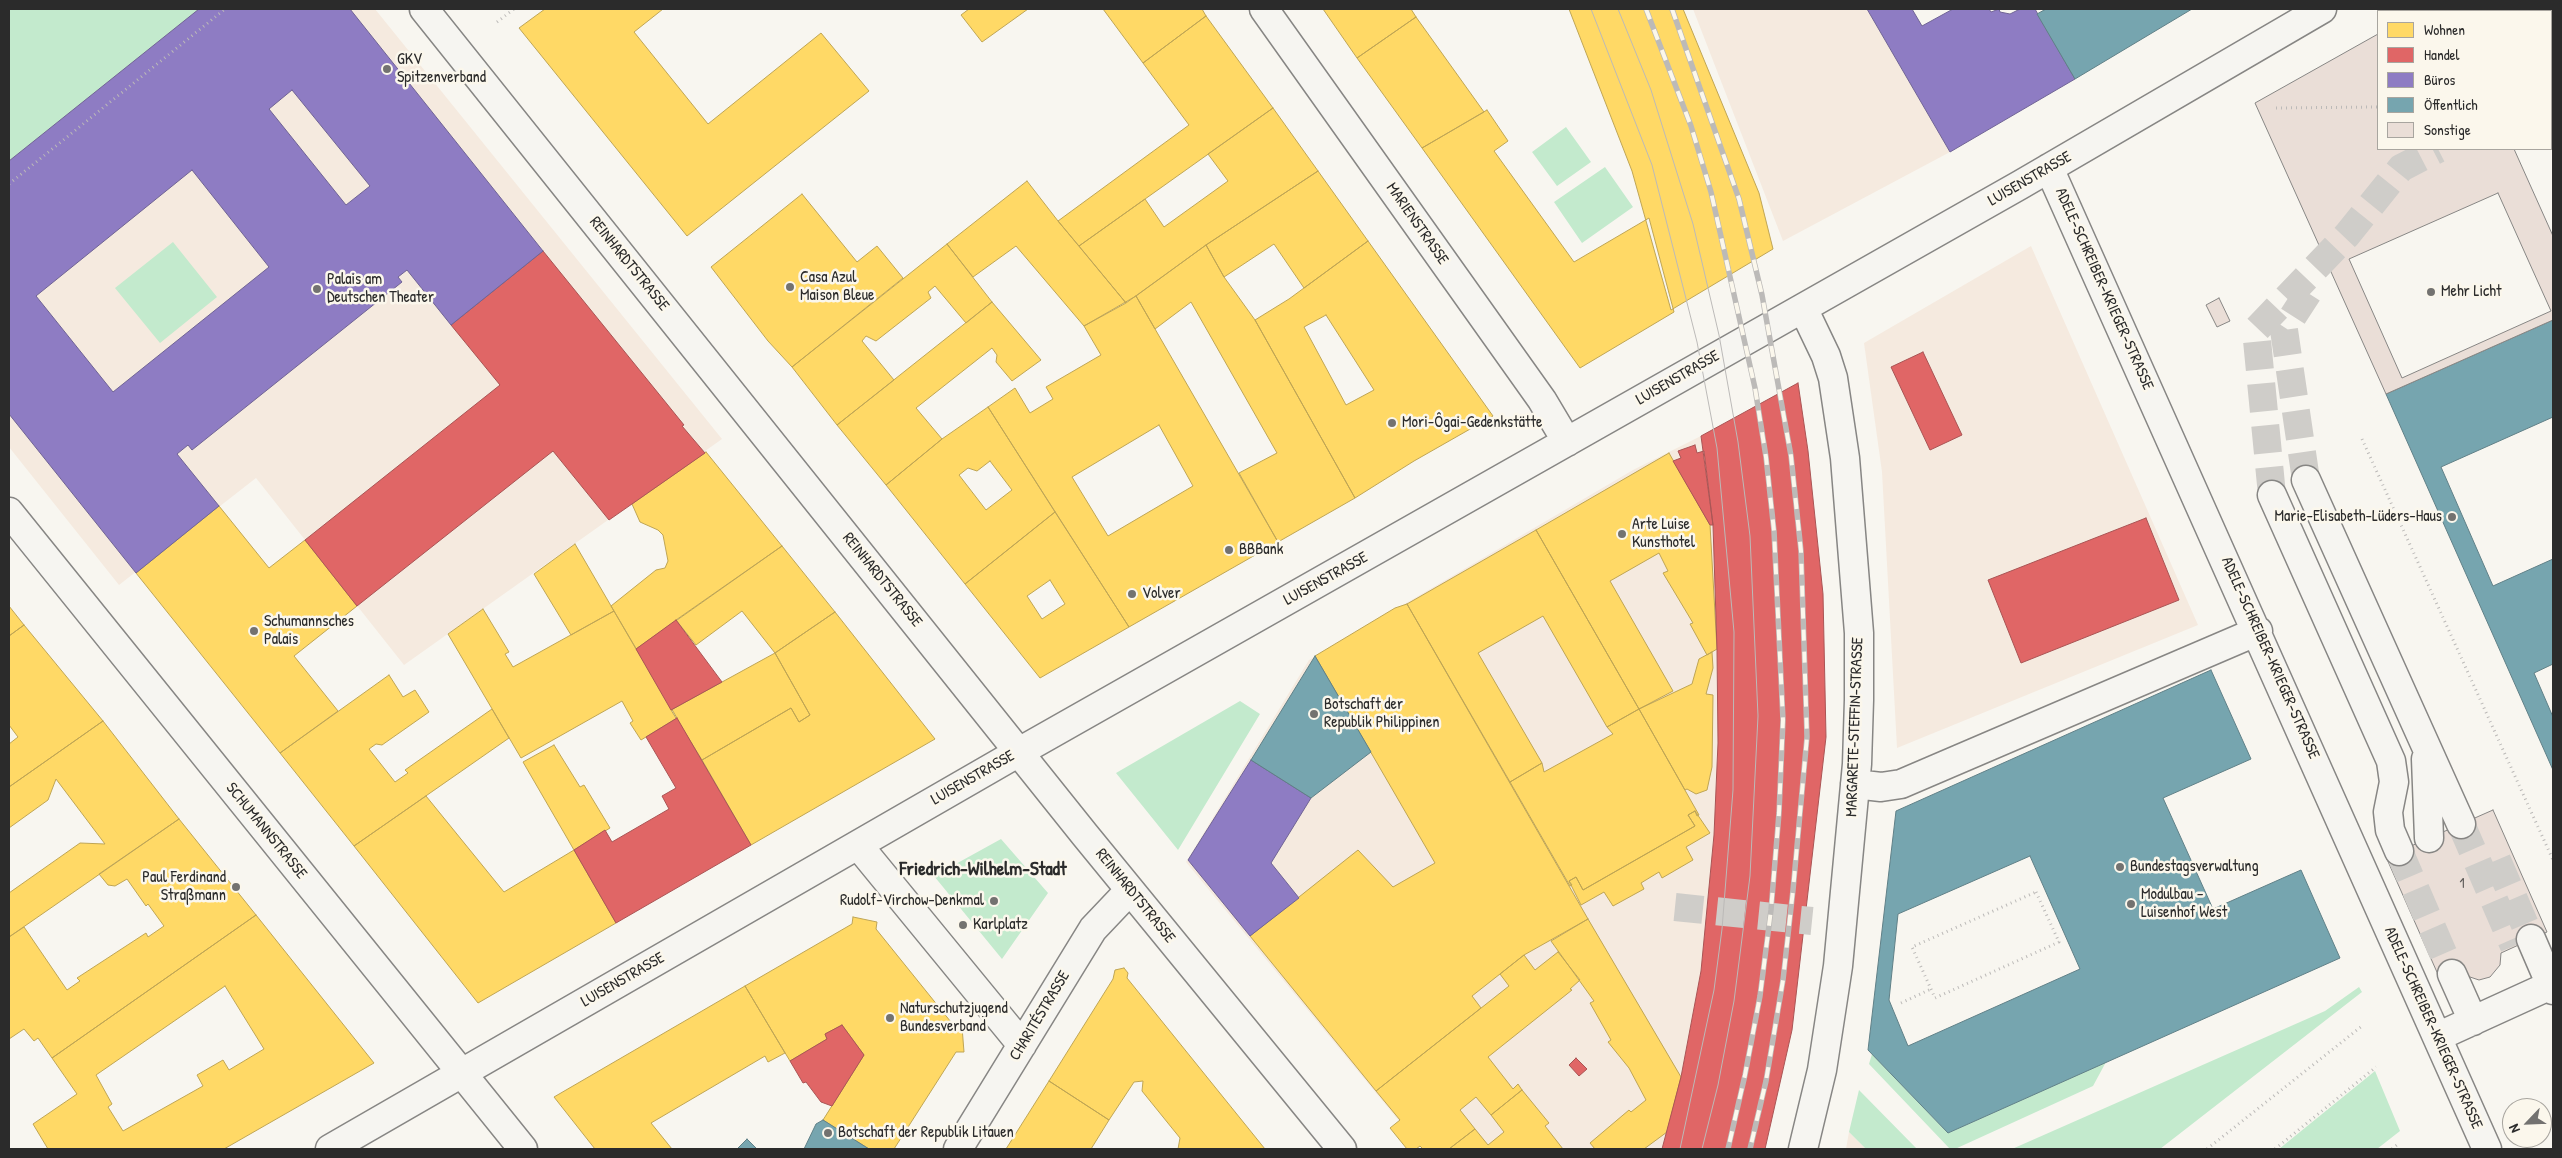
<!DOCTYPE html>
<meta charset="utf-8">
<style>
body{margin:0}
#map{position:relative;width:2562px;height:1158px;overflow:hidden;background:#f8f6f0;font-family:"Patrick Hand",sans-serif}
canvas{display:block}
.frame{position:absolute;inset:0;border:10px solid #2b2b2b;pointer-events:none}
.legend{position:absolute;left:2377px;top:10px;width:175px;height:140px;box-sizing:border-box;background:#fbf7ec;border:1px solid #a8a59f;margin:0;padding:6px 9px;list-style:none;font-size:15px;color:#2b2b2b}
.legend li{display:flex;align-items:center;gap:10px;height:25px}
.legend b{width:25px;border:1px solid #a8a59f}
.north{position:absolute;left:2502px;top:1098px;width:50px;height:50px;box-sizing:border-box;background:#fbf7ec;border:1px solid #a8a59f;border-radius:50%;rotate:246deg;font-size:14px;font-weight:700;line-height:20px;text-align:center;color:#2b2b2b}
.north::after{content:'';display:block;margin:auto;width:18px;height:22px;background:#737270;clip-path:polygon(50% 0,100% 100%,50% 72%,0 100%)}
</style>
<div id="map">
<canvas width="2562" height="1158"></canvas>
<div class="frame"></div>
<ul class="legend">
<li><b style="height:14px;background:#ffd966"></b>Wohnen</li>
<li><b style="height:14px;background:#e06666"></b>Handel</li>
<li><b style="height:14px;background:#8e7cc3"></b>Büros</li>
<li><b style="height:14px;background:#76a5af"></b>Öffentlich</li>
<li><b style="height:14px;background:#eaded7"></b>Sonstige</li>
</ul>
<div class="north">N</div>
</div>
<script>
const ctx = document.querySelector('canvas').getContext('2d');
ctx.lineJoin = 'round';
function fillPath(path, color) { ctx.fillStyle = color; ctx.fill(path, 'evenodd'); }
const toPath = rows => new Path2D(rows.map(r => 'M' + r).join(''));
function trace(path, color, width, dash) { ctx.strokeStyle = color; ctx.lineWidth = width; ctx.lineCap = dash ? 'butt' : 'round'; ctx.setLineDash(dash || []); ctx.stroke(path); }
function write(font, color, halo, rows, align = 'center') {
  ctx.font = font + ' "Patrick Hand",sans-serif'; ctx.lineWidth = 5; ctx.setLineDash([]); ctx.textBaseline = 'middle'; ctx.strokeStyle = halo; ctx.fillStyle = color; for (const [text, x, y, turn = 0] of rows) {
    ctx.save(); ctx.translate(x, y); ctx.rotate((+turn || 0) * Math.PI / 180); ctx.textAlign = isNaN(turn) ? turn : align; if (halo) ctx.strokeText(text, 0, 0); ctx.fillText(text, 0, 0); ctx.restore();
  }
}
fillPath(toPath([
 [196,9,375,9,722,439,404,665,256,478,119,585,9,447,9,160],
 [1693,9,1867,9,1950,152,1783,241],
 [2031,246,2198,625,1897,748,1882,472,1864,343],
 [1701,436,1713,525,1717,649,1718,743,1714,835,1701,971,1681,1077,1662,1149,1422,1149,1186,862,1309,660,1633,470],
 [1849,1132,1866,1149,1846,1149]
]), '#f5eadf');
fillPath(toPath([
 [9,9,199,9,9,161],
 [1566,127,1591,162,1557,186,1532,152],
 [1605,167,1633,207,1582,243,1554,202],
 [173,242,217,297,160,343,115,288],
 [1240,701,1260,714,1178,850,1116,773],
 [1001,839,1048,893,1002,959,934,876],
 [2359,987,2362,992,2160,1149,2012,1149,2325,1011],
 [1872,1054,1948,1133,2106,1062,2093,1086,1955,1149,1950,1149,1869,1064],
 [2375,1071,2400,1131,2377,1149,2279,1149],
 [1859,1090,1917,1149,1866,1149,1849,1132]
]), '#c3eacd');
const homes = toPath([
 [545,9,663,9,634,32,708,124,821,33,869,91,687,236,519,28,545,9],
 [969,9,1028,9,982,42,961,15,969,9],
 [1103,9,1202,9,1206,16,1143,63,1103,9],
 [1323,9,1411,9,1416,17,1357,58,1323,9],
 [1569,9,1683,9,1759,193,1773,249,1671,310,1632,171,1569,9],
 [1206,16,1273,108,1079,246,1058,221,1189,125,1143,63,1206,16],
 [1416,17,1484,112,1422,148,1357,58,1416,17],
 [1273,108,1318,171,1206,245,1126,303,1079,246,1145,199,1164,227,1228,181,1208,154,1273,108],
 [1487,110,1508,141,1494,151,1574,262,1649,218,1674,312,1580,368,1422,148,1487,110],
 [1318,171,1368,241,1304,288,1274,244,1224,277,1206,245,1318,171],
 [1027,181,1058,221,1126,303,1084,326,1016,246,973,277,947,244,1027,181],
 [802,194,857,262,877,246,903,278,792,367,768,341,711,267,802,194],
 [1368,241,1493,416,1414,461,1355,498,1255,320,1289,299,1368,241],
 [1326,315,1374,390,1346,405,1304,327,1326,315],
 [947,244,992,302,966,323,935,286,928,292,931,298,876,341,866,336,862,341,894,380,837,425,792,367,947,244],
 [1206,245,1224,277,1255,320,1355,498,1278,542,1239,473,1277,453,1191,302,1155,329,1136,296,1206,245],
 [1136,296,1278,542,1129,627,988,407,1015,388,1030,413,1053,399,1046,387,1101,355,1084,326,1136,296],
 [1159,425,1193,486,1108,536,1072,477,1159,425],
 [992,302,1041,360,1012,381,996,362,997,355,992,348,916,408,942,439,886,485,837,425,992,302],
 [988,407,1055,512,965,584,886,485,942,439,988,407],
 [990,461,1012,490,986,510,959,475,968,468,977,471,990,461],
 [706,452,782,546,636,649,611,606,656,570,665,568,668,561,663,535,658,530,640,522,632,504,706,452],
 [1669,453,1710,525,1717,649,1707,655,1690,624,1693,623,1663,573,1668,571,1659,553,1610,581,1673,691,1639,709,1536,530,1669,453],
 [219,506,269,568,305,540,357,606,294,656,338,711,280,753,136,573,219,506],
 [1055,512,1129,627,1040,678,965,584,1055,512],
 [1050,580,1065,604,1042,619,1027,596,1050,580],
 [1536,530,1639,709,1607,727,1543,616,1478,653,1542,763,1510,782,1407,604,1536,530],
 [575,544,614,611,571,635,534,574,575,544],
 [782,546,835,612,775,653,742,611,696,645,676,620,782,546],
 [1407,604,1588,919,1524,955,1500,974,1472,996,1481,1008,1376,1091,1250,936,1358,850,1393,887,1435,863,1315,656,1395,608,1407,604],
 [9,606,24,625,9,636,9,606],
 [483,609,509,652,505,654,513,667,614,611,677,718,641,740,630,723,633,721,622,701,521,758,448,634,483,609],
 [835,612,935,739,751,845,702,760,791,708,799,722,810,715,775,653,835,612],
 [24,625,103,721,9,787,9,744,18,737,9,725,9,636,24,625],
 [1712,652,1713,668,1706,694,1713,695,1712,767,1707,790,1696,794,1687,789,1685,790,1639,709,1692,684,1699,659,1712,652],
 [775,653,810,715,799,722,791,708,702,760,671,710,775,653],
 [389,675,403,697,415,690,429,712,382,745,376,744,369,749,395,782,408,773,405,770,492,709,509,738,354,846,280,753,389,675],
 [1639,709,1699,815,1697,816,1695,811,1688,815,1695,826,1583,890,1576,877,1569,881,1572,885,1570,886,1510,782,1542,763,1544,772,1613,734,1607,727,1639,709],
 [103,721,179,819,9,937,9,893,80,843,105,844,56,779,48,800,9,828,9,787,103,721],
 [554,745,580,787,584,785,610,828,574,850,523,762,554,745],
 [426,796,504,892,574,850,616,923,478,1003,354,846,426,796],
 [1695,811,1710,833,1686,847,1693,860,1662,878,1659,872,1641,883,1644,889,1613,906,1604,892,1581,905,1569,881,1576,877,1583,890,1695,826,1688,815,1695,811],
 [179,819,256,915,52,1058,38,1038,34,1041,24,1029,9,1039,9,937,24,927,67,990,80,981,77,978,146,933,148,937,164,926,148,904,146,906,127,879,115,886,108,885,99,874,179,819],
 [256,915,374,1063,224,1149,48,1149,33,1124,77,1094,52,1058,256,915],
 [225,986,264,1049,229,1070,223,1060,197,1075,203,1086,123,1131,108,1107,112,1104,96,1075,225,986],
 [853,917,877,922,876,929,955,1027,962,1027,964,1052,956,1052,894,1149,869,1149,823,1120,864,1055,842,1025,825,1034,827,1039,790,1061,745,986,852,924,853,917],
 [1588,919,1681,1077,1667,1132,1644,1149,1595,1149,1590,1143,1629,1110,1631,1112,1646,1100,1629,1068,1608,1042,1611,1040,1590,1003,1594,1001,1551,941,1588,919],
 [1558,952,1580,980,1570,989,1572,990,1488,1057,1513,1089,1518,1084,1522,1090,1491,1115,1476,1097,1460,1110,1475,1129,1449,1149,1423,1149,1420,1146,1416,1149,1407,1149,1390,1128,1400,1120,1376,1091,1509,986,1500,974,1524,955,1535,970,1558,952],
 [1124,968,1128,973,1127,978,1265,1149,1178,1149,1180,1138,1142,1091,1143,1081,1134,1082,1109,1120,1049,1081,1113,979,1115,970,1124,968],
 [745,986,785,1053,768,1062,765,1056,651,1123,672,1149,595,1149,554,1097,745,986],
 [1049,1081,1109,1120,1091,1149,1006,1149,1049,1081],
 [1522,1090,1549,1123,1545,1126,1563,1149,1449,1149,1475,1129,1488,1145,1504,1132,1491,1115,1522,1090]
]);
fillPath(homes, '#ffd966');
trace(homes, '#bfa554', 1);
const shops = toPath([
 [543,251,684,425,682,426,705,453,609,520,553,451,357,606,305,540,500,385,451,325,543,251],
 [1923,352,1962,435,1930,450,1891,367,1923,352],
 [1798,383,1808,451,1823,594,1826,737,1792,1030,1765,1149,1662,1149,1681,1077,1701,971,1714,835,1718,743,1717,649,1713,525,1701,436,1798,383],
 [1695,445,1697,453,1704,451,1713,525,1710,525,1673,461,1681,458,1678,451,1695,445],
 [2146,518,2179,600,2021,663,1988,580,2146,518],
 [676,620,722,682,671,710,636,649,676,620],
 [677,718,751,845,616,923,574,850,605,830,612,842,669,809,662,796,676,788,646,737,677,718],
 [842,1025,864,1055,832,1106,821,1102,806,1082,803,1083,790,1061,827,1039,825,1034,842,1025],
 [1576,1058,1587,1069,1579,1076,1569,1065,1576,1058]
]);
fillPath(shops, '#e06666');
trace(shops, '#aa5454', 1);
const offices = toPath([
 [199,9,350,9,543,251,451,325,407,270,398,277,402,282,192,450,188,445,177,454,219,506,136,573,9,414,9,161,199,9],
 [292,90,370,186,346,205,269,109,292,90],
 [192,170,269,267,113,392,36,296,192,170],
 [1867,9,1912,9,1922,26,1953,9,1989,9,1991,12,1999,9,2000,12,2010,14,2020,9,2035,9,2075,79,1950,152,1867,9],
 [1251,760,1311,798,1271,863,1299,898,1250,936,1188,860,1251,760]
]);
fillPath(offices, '#8e7cc3');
trace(offices, '#706495', 1);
const public = toPath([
 [2046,9,2192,9,2075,79,2037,14,2046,9],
 [2553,320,2553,417,2441,467,2493,586,2553,559,2553,664,2534,673,2553,717,2553,770,2386,394,2553,320],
 [1315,656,1371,752,1311,798,1251,760,1315,656],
 [2211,670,2251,759,2163,798,2213,909,2301,870,2340,958,1948,1133,1868,1050,1896,811,2211,670],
 [2030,856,2080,969,1908,1046,1889,1000,1898,914,2030,856],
 [823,1120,869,1149,804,1149,816,1124,823,1120],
 [747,1139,757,1149,737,1149,747,1139]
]);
fillPath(public, '#76a5af');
trace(public, '#608087', 1);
const building = toPath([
 [2423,9,2553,9,2553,320,2386,394,2255,103,2378,34,2378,149,2551,149,2551,11,2418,11,2423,9],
 [2498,193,2551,311,2402,378,2349,259,2498,193],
 [2452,9,2553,9,2553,236,2514,149,2551,149,2551,11,2453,11,2452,9],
 [2219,298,2230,321,2217,327,2206,305,2219,298],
 [2493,810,2547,932,2501,953,2500,965,2490,977,2479,980,2464,975,2440,979,2386,857,2493,810]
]);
fillPath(building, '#eaded7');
trace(building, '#878684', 1);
trace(toPath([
 [2551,91,2553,90],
 [2306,480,2284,330,2308,293],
 [2272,495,2256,330,2347,235,2401,168,2438,149],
 [2461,824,2514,946],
 [2399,851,2452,974],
 [2497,860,2531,939],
 [1675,907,1812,921]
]), '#cfcdc9', 28, [28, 14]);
const minor = toPath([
 [424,9,1085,835,1342,1149],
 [1264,9,1542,400,1567,442],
 [2049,168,2487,1149],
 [1803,308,1826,356,1833,378,1845,458,1859,633,1859,700,1857,764,1838,966,1822,1070,1803,1149],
 [2306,480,2461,824],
 [2272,495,2391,761,2394,782,2388,812,2390,830,2399,851],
 [9,512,523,1149],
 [2426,759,2429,838],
 [1855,784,1881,787,1901,784,2258,631],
 [858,845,1022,1045],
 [2531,939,2553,990],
 [2452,974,2473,1021],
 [2437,1037,2551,985],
 [330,1149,1019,752,2020,185,2322,9],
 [958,1149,1093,929,1130,890]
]);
trace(minor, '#878684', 31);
trace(toPath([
 [497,22,514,9],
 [2276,108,2378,107],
 [9,184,225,9],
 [2362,439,2553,860],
 [2036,892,2059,942,1935,998,1912,947,2036,892],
 [1901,1003,1931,989],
 [2207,1149,2362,1026],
 [2275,1149,2376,1067],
 [2392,1149,2398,1144]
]), '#bcbab8', 3, [1, 4]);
trace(minor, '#f6f5f1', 28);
trace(toPath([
 [1591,9,1652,165,1697,342,1717,448,1734,632,1733,790,1722,929,1714,990,1680,1149],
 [1618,9,1651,90,1693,224,1719,335,1738,442,1750,536,1758,716,1750,876,1734,1001,1718,1085,1702,1149]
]), '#bcbab8', 1);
const rail = toPath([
 [1646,9,1691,126,1711,192,1755,388,1766,457,1774,531,1783,720,1779,813,1771,910,1760,996,1745,1075,1728,1149],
 [1672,9,1739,199,1762,295,1791,456,1801,551,1807,737,1793,890,1783,980,1766,1081,1750,1149]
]);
trace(rail, '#bcbab8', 5.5);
trace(rail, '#fbf7ec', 4, [11]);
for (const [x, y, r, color] of [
 [387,69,5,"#737270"],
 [790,287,5,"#737270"],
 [317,289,5,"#737270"],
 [2431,292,5,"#737270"],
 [1392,423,5,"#737270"],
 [2452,517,5,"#737270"],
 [1622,534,5,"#737270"],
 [1229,550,5,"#737270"],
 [1132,594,5,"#737270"],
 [254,631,5,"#737270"],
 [1314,714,5,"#737270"],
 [2120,867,5,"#737270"],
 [236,887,5,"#737270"],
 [994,901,5,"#737270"],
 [2131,904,5,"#737270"],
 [963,925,5,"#737270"],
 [890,1018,5,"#737270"],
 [828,1133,5,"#737270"]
]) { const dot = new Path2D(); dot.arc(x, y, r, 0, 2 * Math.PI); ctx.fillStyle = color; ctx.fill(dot); trace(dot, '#fbf7ec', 2); }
write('14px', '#5b5856', null, [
 ["1",2462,884]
]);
write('16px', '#2b2b2b', '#fbf7ec', [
 ["GKV",397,60],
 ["Spitzenverband",397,78],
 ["Casa Azul",800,278],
 ["Maison Bleue",800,296],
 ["Palais am",327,280],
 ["Deutschen Theater",327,298],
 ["Mehr Licht",2441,292],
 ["Mori-Ôgai-Gedenkstätte",1402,423],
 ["Marie-Elisabeth-Lüders-Haus",2442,517,"right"],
 ["Arte Luise",1632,525],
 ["Kunsthotel",1632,543],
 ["BBBank",1239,550],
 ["Volver",1142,594],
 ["Schumannsches",264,622],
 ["Palais",264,640],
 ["Botschaft der",1324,705],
 ["Republik Philippinen",1324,723],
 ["Bundestagsverwaltung",2130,867],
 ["Paul Ferdinand",226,878,"right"],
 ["Straßmann",226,896,"right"],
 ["Modulbau –",2141,895],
 ["Luisenhof West",2141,913],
 ["Rudolf-Virchow-Denkmal",984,901,"right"],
 ["Karlplatz",973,925],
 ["Naturschutzjugend",900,1009],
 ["Bundesverband",900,1027],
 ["Botschaft der Republik Litauen",838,1133]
], 'left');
write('16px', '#2b2b2b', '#fbf7ec', [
 ["LUISENSTRASSE",2030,179,-30],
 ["MARIENSTRASSE",1417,224,55],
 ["REINHARDTSTRASSE",629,264,51],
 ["ADELE-SCHREIBER-KRIEGER-STRASSE",2104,289,66],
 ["LUISENSTRASSE",1678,378,-30],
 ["LUISENSTRASSE",1326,579,-29],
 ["REINHARDTSTRASSE",882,580,51],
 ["ADELE-SCHREIBER-KRIEGER-STRASSE",2270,658,66],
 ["MARGARETE-STEFFIN-STRASSE",1855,727,-88],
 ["LUISENSTRASSE",973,778,-30],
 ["SCHUMANNSTRASSE",266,831,51],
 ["REINHARDTSTRASSE",1135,896,51],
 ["LUISENSTRASSE",623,980,-30],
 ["CHARITÉSTRASSE",1040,1016,-59],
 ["ADELE-SCHREIBER-KRIEGER-STRASSE",2433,1028,66]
]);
write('bold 19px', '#2b2b2b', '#fbf7ec', [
 ["Friedrich-Wilhelm-Stadt",983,870]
]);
</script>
